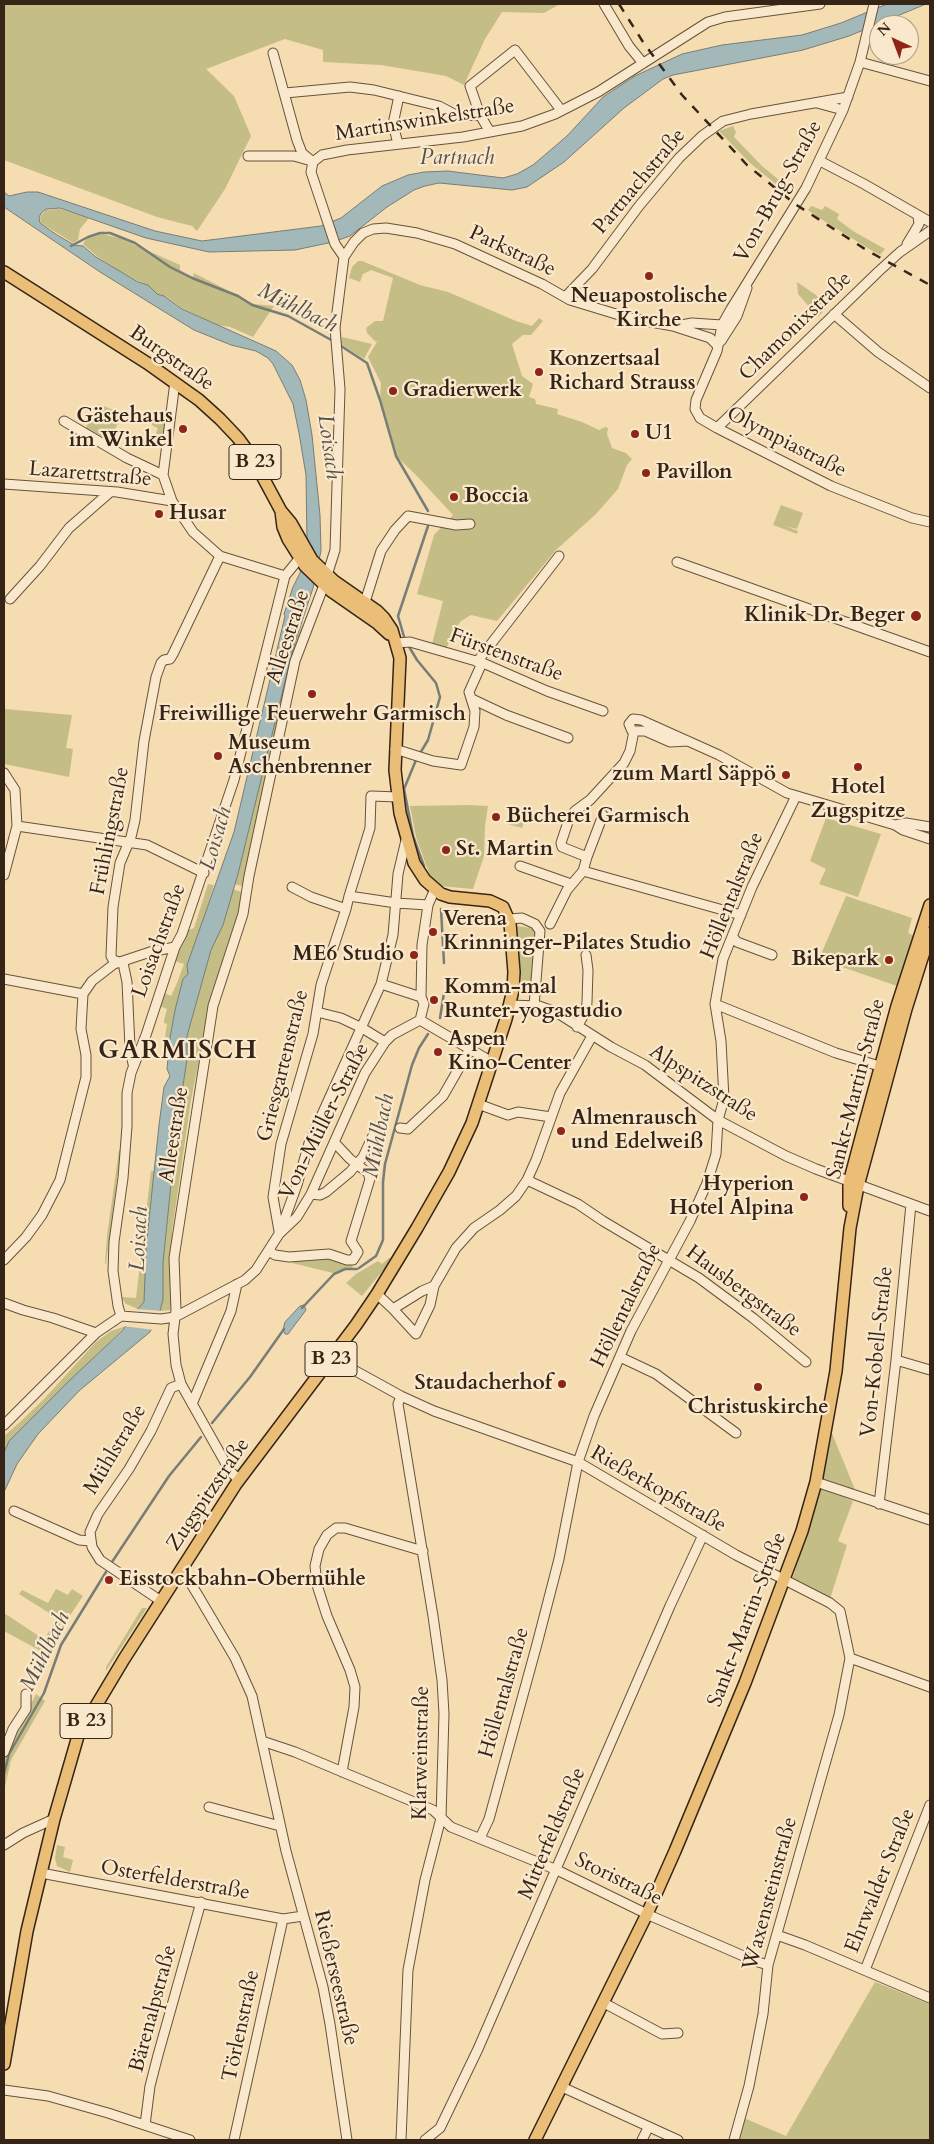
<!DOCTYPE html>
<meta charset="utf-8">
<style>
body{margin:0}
#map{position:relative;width:934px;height:2144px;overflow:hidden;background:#f6dcb1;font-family:Cardo,serif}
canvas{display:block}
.frame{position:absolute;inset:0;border:5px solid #362516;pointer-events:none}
.north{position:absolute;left:869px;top:15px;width:50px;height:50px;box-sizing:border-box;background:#f9e8cc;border:1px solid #ab9a83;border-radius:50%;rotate:317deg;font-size:14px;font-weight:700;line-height:20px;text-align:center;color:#362516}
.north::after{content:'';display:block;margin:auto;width:18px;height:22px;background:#8f2418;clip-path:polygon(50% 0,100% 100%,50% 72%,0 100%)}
</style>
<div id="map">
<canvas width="934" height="2144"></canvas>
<div class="frame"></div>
<div class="north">N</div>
</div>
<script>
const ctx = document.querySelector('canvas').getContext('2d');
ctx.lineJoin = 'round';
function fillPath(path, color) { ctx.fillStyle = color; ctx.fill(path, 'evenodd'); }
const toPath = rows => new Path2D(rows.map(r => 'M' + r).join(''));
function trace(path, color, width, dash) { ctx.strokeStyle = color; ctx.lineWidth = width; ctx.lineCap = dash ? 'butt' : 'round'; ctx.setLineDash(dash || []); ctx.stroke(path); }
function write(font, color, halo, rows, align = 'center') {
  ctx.font = font + ' Cardo,serif'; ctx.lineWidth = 4.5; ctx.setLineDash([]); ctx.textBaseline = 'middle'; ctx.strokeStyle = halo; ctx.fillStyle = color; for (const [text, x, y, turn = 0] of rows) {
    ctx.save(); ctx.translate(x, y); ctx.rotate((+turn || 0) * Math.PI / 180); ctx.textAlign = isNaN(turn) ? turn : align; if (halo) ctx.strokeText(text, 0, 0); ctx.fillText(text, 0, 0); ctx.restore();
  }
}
fillPath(toPath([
 [4,4,560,4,544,13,502,12,485,39,464,85,446,76,381,65,323,62,323,50,285,39,206,69,234,96,251,136,225,189,197,231,192,226,157,217,4,160],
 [733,126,736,132,734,137,762,166,789,188,787,193,750,163,719,131],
 [811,206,822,210,825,206,839,214,837,219,853,231,885,249,880,255,871,250,816,216,808,210],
 [60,209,89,218,80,229,78,240,73,243,41,223,40,217,45,210],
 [102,234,119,238,180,265,180,270,193,277,194,273,254,304,274,306,253,337,230,327,217,325,182,308,167,297,157,294,148,285,138,281,118,270,98,257,83,244,86,239],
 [358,261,362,261,420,285,448,292,516,321,532,326,539,318,543,321,531,335,523,335,512,344,522,376,533,384,529,397,535,399,536,404,558,409,557,414,582,422,599,430,605,427,608,428,607,434,612,448,626,453,632,459,627,465,618,489,596,514,556,550,497,621,471,615,461,621,454,630,446,649,432,644,443,601,417,594,434,535,453,515,416,475,396,456,380,400,381,383,368,357,378,340,376,342,367,333,366,328,375,321,383,321,393,278,371,270,363,274,360,282,349,278,352,267],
 [797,282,816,295,827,307,818,317,798,294],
 [342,337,372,344,364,359,341,344],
 [99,404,123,414,107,444,84,431],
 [145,410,154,412,156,411,161,423,165,423,166,439,162,448,152,443,158,428,153,426,145,414],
 [781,505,803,513,797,529,786,526,798,531,797,534,773,525],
 [303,622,244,885,242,886,234,884,293,649],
 [5,709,72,715,66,748,73,749,69,777,4,764],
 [468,805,488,806,485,826,484,856,473,889,440,886,435,883,430,876,425,862,416,837,410,806],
 [513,806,526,811,527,814,522,828,507,824],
 [826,818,881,834,858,897,819,884,826,869,810,861],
 [208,884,214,885,201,929,187,965,188,974,175,1010,170,1038,165,1037,167,1024,164,1023,164,1020,167,1009,159,1006,164,993,171,996,177,983,184,964,174,961,186,931,194,928],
 [233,889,241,892,240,915,211,1002,191,1100,172,1231,173,1304,170,1310,160,1311,163,1299,163,1263,177,1125,187,1059,187,1036,211,950,223,925],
 [846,896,912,918,908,933,914,936,897,986,819,959],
 [517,926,538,929,532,988,527,994,522,988],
 [119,1150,121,1150,106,1264,105,1263,107,1236],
 [151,1171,155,1171,146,1248,147,1283,144,1302,138,1309,126,1304,121,1297,136,1298],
 [325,1256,353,1264,352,1269,344,1268,333,1273,292,1263,294,1257],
 [389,1258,393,1258,362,1296,346,1283,356,1274,378,1261,382,1264],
 [126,1326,9,1441,4,1453,4,1436,20,1422,44,1399,96,1342,111,1331],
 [831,1431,856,1492,822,1482],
 [820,1487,853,1501,838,1541,847,1545,830,1599,792,1581],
 [56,1589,68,1595,72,1589,83,1596,51,1644,48,1655,4,1631,4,1613,42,1638,45,1638,57,1618,19,1594,22,1590,48,1603],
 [142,1608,147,1608,106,1671,106,1667],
 [36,1694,45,1701,11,1760,4,1791,5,1754],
 [57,1845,65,1847,63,1857,73,1860,70,1872,57,1866,55,1858],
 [875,1982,930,2004,930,2140,738,2140,744,2118,786,2136]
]), '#c4be86');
const water = toPath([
 [887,4,926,4,849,36,803,50,673,75,663,79,624,108,564,162,527,187,512,190,439,183,425,186,414,190,387,207,350,236,333,242,295,250,209,252,146,238,60,208,46,209,42,212,39,217,40,223,57,235,74,245,83,246,96,257,138,282,148,285,157,294,164,296,182,309,276,351,292,365,300,380,306,400,312,435,320,515,321,551,313,588,293,649,238,874,223,925,211,950,187,1036,187,1059,177,1125,163,1263,163,1299,160,1311,150,1332,80,1390,38,1434,17,1464,4,1492,4,1453,9,1441,70,1380,123,1330,134,1313,144,1302,146,1248,159,1125,164,1087,170,1076,167,1069,170,1038,175,1010,183,979,188,974,187,965,234,832,285,616,284,614,293,587,302,569,307,543,306,475,299,433,293,404,273,364,268,358,256,351,231,345,194,330,100,272,4,207,4,192,9,196,27,192,38,192,155,231,202,241,321,226,341,218,382,186,408,175,424,172,448,171,503,178,517,174,533,165,567,136,603,97,635,76,682,54,722,45,802,35,841,23,887,4],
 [304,1305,306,1310,288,1334,285,1334,283,1330,285,1322,300,1306,304,1305]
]);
fillPath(water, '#a3b8b8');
trace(water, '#777d77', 1);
fillPath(toPath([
 [135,1309,163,1311,154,1330,123,1326]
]), '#f6dcb1');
trace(toPath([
 [71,246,88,237,100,233,110,233,135,243,170,267,192,278,238,296,252,305,288,316,333,341],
 [338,344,367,363,380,400,396,456,428,511],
 [405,640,398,616,428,526],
 [408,645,417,660,436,683,440,697,428,740,416,760,404,789,413,836,424,866],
 [441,909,444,963],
 [440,1018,444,993],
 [359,1268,376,1256,383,1240,383,1182,385,1164,412,1065,419,1048,428,1034],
 [302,1308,334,1274,345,1269,357,1269],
 [212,1423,250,1377,284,1329],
 [112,1562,169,1476,201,1437],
 [4,1774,9,1754,44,1693,61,1645,106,1572]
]), '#777d77', 2.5);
const minor = toPath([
 [604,4,629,46,642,62],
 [874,4,860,62,843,110,806,188,731,309,722,325,717,351,696,400,695,409,700,418,717,428,831,486,912,518,930,522],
 [273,53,297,140,302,153,313,162],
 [860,62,930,81],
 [285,93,350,87,374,90,439,106,458,116,480,115,490,132],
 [817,103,843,110],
 [480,115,470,86,515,50,561,110],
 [398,144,393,124,399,96],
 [248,156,294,156,308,160],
 [820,161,864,184,930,222],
 [313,162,322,155,347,150,463,137,522,126,555,114,598,92,708,22,725,17,820,4],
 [313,162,311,172,335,244,344,257],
 [907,244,919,224,918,216],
 [565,297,592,269,639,206,679,158,702,136,723,121,751,114,848,97],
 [834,314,878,352,930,388],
 [676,326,692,323,722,325],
 [721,341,737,316,747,288],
 [175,382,163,475,172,501,193,532,220,556,285,576],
 [64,421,127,458,163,475],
 [717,428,879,271,900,252,930,231],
 [4,484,117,492,172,501],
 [677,562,930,652],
 [10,599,40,566,69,528,109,493],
 [365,602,381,551,395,530,408,516,456,525,470,524],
 [396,643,410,642,483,663,547,691,603,711],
 [477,662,559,556],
 [472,699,506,715,568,738],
 [688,741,670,742,645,731,632,731,629,724,633,719,641,720,719,755,787,793,895,825,903,830,930,839],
 [395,749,433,761,461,765,474,727,475,711,469,692,482,663],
 [4,773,15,790,17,826,4,875],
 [895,825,906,823,930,827],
 [17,826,147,845,204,873],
 [587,857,603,815],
 [520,866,571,884],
 [583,871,741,915],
 [292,887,311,897,346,909,349,896,396,903,428,905],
 [349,896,370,828,371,796,398,797],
 [509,919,522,918,535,924,540,931,534,1006],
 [550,924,567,890,583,871,587,857,562,847,561,843,569,819,575,811,590,800,624,763,630,751,634,731],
 [733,937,737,942,772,955],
 [123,963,113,960,111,956,113,907,120,863,131,837,135,820,144,741,156,677,161,663,164,660,170,659,173,654,220,556],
 [123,963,127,982,130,1047,133,1064],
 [4,979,83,994,92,981,114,964,150,952,175,947],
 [381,984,421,997],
 [715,1004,836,1053,886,1068],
 [510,1005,539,1006,556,1012,611,1047,645,1065,718,1120,786,1156,816,1169,930,1211],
 [317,1012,341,1018,362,1028,385,1042],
 [420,1020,424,1004,421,997,422,945,428,905,435,889],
 [420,1020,492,1062],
 [577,1027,586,1011,587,1002,588,970,586,955],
 [478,1104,508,1115,518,1112,551,1117],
 [400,1128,408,1129,443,1096,470,1049],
 [527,1180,578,1204,603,1221,699,1278,753,1318,806,1362],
 [311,1194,320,1195,326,1192,350,1172,363,1157,377,1127],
 [279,1231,273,1197,281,1144,313,1034,321,985,346,909],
 [280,1232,297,1185,309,1143,381,984,393,935,398,874,406,840],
 [269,1251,275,1255,289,1257,329,1254,347,1260,353,1260,358,1252,351,1241,370,1179,368,1173,350,1159,334,1142],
 [4,1260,26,1237,42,1215,60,1180,86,1077,86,1055,81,1029,83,994],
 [377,1294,393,1309,422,1291,434,1286,456,1248,474,1228,500,1210,516,1196,527,1180,536,1160,560,1093,592,1036],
 [4,1303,23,1310,53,1318,96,1333],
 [393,1309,416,1334,430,1305,434,1286],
 [121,1316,118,1306,113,1271,114,1242,123,1178,127,1126,127,1093,131,1073,146,1035,175,947,182,934,234,780,285,576,303,554],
 [620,1357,656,1374,736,1433],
 [332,1358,401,1396,434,1411,578,1462,736,1555,830,1603,840,1611,850,1658,839,1715,768,1965,763,2014,749,2086,734,2140],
 [896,1360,930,1370],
 [401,1396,398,1404,433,1616,442,1680,444,1714,441,1818,425,1880,408,1970,401,2140],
 [192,1404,231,1311,237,1284],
 [4,1425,96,1333,121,1316,161,1319,175,1317,245,1280,256,1270,279,1234,297,1217,311,1194,365,1073,385,1042,392,1035,420,1020],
 [239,1480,230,1471,181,1384,176,1365,173,1334,176,1310,174,1258,213,1006,243,914,249,876,295,661,324,585,335,550,340,389,335,328,344,257,354,242,363,233,373,229,386,228,417,233,455,244,542,284,570,300,629,318,673,326,710,338,718,346],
 [816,1482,930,1520],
 [879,1504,896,1360,911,1204],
 [14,1511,79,1540,91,1541],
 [179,1574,188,1579,199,1597,235,1658,252,1696,286,1851,323,1987,330,2024,347,2140],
 [161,1601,100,1560,92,1547,90,1532,98,1514,129,1469,151,1431,171,1388,181,1384],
 [850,1658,930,1687],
 [262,1741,295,1752,433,1810,451,1827,557,1870,651,1916,755,1961,768,1965],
 [4,1752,13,1729,26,1709,26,1694],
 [342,1772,354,1707,355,1687,350,1670,327,1616,317,1585,315,1566,319,1549,327,1535,336,1528,345,1528,423,1551],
 [209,1807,280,1826],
 [480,1838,489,1819,537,1644,559,1559,578,1462,594,1416,631,1331,690,1221,707,1183,716,1154,718,1120,724,1099,721,1041,715,1004,723,959,752,887,796,796],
 [4,1845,23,1833,54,1819],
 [41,1873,283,1919,303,1916],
 [777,1935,805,1945,930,1998],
 [865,1970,930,1805],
 [604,2003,662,2034,678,2033],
 [562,2087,678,2140],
 [4,2090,48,2096,108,2113,190,2140],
 [145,2125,150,2086,158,2055,201,1902],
 [234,2140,283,1919],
 [425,2140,440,2128,478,2049,670,1606,703,1535],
 [642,2140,648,2128]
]);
const major = toPath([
 [4,272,147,363,199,400,220,419,238,438,252,457,281,511,291,523,312,560,334,581,377,611,384,618,392,630,400,658,395,770,400,813,414,863,425,880,441,894,450,897,490,901,503,907,510,923,514,972,513,990,506,1019,472,1123,449,1172,417,1228,377,1294,356,1325,236,1484,124,1659,78,1736,54,1819,27,1931,4,2064],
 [281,511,283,527,288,539,305,566,331,591,377,623,389,634],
 [849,1206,849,1183,862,1134,897,1006,930,905],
 [535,2140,647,1914,675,1851,745,1683,802,1531,816,1482,836,1371,850,1228,858,1186,906,1009,930,933]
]);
trace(minor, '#66533d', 11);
trace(major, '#362516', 14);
trace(minor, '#f9e8cc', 9);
trace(major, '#ebbe78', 11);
trace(toPath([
 [619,4,643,42,682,95,747,165,795,204,868,251,930,285]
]), '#362516', 2.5, [9, 9]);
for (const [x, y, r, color] of [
 [649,276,5,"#8f2418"],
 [539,372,5,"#8f2418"],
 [393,391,5,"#8f2418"],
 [183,429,5,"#8f2418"],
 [635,434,5,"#8f2418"],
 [646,473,5,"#8f2418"],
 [454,497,5,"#8f2418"],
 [159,514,5,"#8f2418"],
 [916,616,6,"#8f2418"],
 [312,694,5,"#8f2418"],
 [218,756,5,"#8f2418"],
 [858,767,5,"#8f2418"],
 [786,775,5,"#8f2418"],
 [496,817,5,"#8f2418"],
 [446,850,5,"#8f2418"],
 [433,932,5,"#8f2418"],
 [414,955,5,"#8f2418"],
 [889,960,5,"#8f2418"],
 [434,1000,5,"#8f2418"],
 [438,1052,5,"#8f2418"],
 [561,1131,5,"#8f2418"],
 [804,1197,5,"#8f2418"],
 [562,1384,5,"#8f2418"],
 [758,1387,5,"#8f2418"],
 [109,1580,5,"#8f2418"]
]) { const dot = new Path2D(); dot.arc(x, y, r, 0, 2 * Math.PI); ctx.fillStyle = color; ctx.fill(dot); trace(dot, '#f9e8cc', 2); }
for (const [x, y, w] of [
 [255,462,52],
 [331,1359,52],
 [86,1721,52]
]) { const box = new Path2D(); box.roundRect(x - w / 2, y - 17.5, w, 35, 4); ctx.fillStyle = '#f9e8cc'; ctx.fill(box); trace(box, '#362516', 1); }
write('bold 20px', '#362516', null, [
 ["B 23",255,462],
 ["B 23",331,1359],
 ["B 23",86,1721]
]);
write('21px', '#362516', '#f9e8cc', [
 ["Martinswinkelstraße",425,121,-9],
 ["Partnachstraße",640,182,-50],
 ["Von-Brug-Straße",779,192,-61],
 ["Parkstraße",512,252,25],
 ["Chamonixstraße",796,327,-44],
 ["Burgstraße",171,359,35],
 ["Olympiastraße",786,443,27],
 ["Lazarettstraße",90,475,5],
 ["Alleestraße",289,637,-72],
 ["Fürstenstraße",506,656,20],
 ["Frühlingstraße",111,831,-79],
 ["Höllentalstraße",733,896,-68],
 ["Loisachstraße",160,941,-70],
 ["Griesgartenstraße",284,1066,-76],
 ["Alpspitzstraße",703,1084,33],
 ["Sankt-Martin-Straße",857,1089,-76],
 ["Von-Müller-Straße",325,1122,-63],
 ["Alleestraße",175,1135,-81],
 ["Hausbergstraße",743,1292,37],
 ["Höllentalstraße",627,1306,-64],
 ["Von-Kobell-Straße",878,1352,-84],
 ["Mühlstraße",116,1450,-59],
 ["Rießerkopfstraße",658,1490,30],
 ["Zugspitzstraße",209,1495,-56],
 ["Sankt-Martin-Straße",748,1620,-69],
 ["Höllentalstraße",505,1693,-74],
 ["Klarweinstraße",422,1753,-89],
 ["Mitterfeldstraße",553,1834,-67],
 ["Storistraße",618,1880,26],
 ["Osterfelderstraße",175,1881,10],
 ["Ehrwalder Straße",881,1881,-68],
 ["Waxensteinstraße",771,1894,-75],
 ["Rießerseestraße",335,1978,77],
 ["Bärenalpstraße",154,2009,-75],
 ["Törlenstraße",242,2026,-78]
]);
write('bold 21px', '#362516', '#f9e8cc', [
 ["Neuapostolische",649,297,"center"],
 ["Kirche",649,321,"center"],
 ["Konzertsaal",549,360],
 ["Richard Strauss",549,384],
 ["Gradierwerk",403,391],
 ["Gästehaus",173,417,"right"],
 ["im Winkel",173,441,"right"],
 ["U1",645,434],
 ["Pavillon",656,473],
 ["Boccia",464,497],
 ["Husar",169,514],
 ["Klinik Dr. Beger",905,616,"right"],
 ["Freiwillige Feuerwehr Garmisch",312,715,"center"],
 ["Museum",228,744],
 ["Aschenbrenner",228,768],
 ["zum Martl Säppö",776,775,"right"],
 ["Hotel",858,788,"center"],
 ["Zugspitze",858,812,"center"],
 ["Bücherei Garmisch",506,817],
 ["St. Martin",456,850],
 ["Verena",443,920],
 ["Krinninger-Pilates Studio",443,944],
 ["ME6 Studio",404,955,"right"],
 ["Bikepark",879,960,"right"],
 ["Komm-mal",444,988],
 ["Runter-yogastudio",444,1012],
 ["Aspen",448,1040],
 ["Kino-Center",448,1064],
 ["Almenrausch",571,1119],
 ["und Edelweiß",571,1143],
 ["Hyperion",794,1185,"right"],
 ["Hotel Alpina",794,1209,"right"],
 ["Staudacherhof",552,1384,"right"],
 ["Christuskirche",758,1408,"center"],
 ["Eisstockbahn-Obermühle",119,1580]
], 'left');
write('italic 22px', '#575147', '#f9e8cc', [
 ["Partnach",457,159],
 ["Mühlbach",297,309,26],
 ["Loisach",328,447,82],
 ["Loisach",217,839,-74],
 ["Mühlbach",380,1136,-79],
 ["Loisach",140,1239,-87],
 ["Mühlbach",46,1652,-64]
]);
ctx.letterSpacing = '1px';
write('bold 26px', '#362516', '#f9e8cc', [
 ["GARMISCH",178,1052]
]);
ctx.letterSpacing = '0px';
</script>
